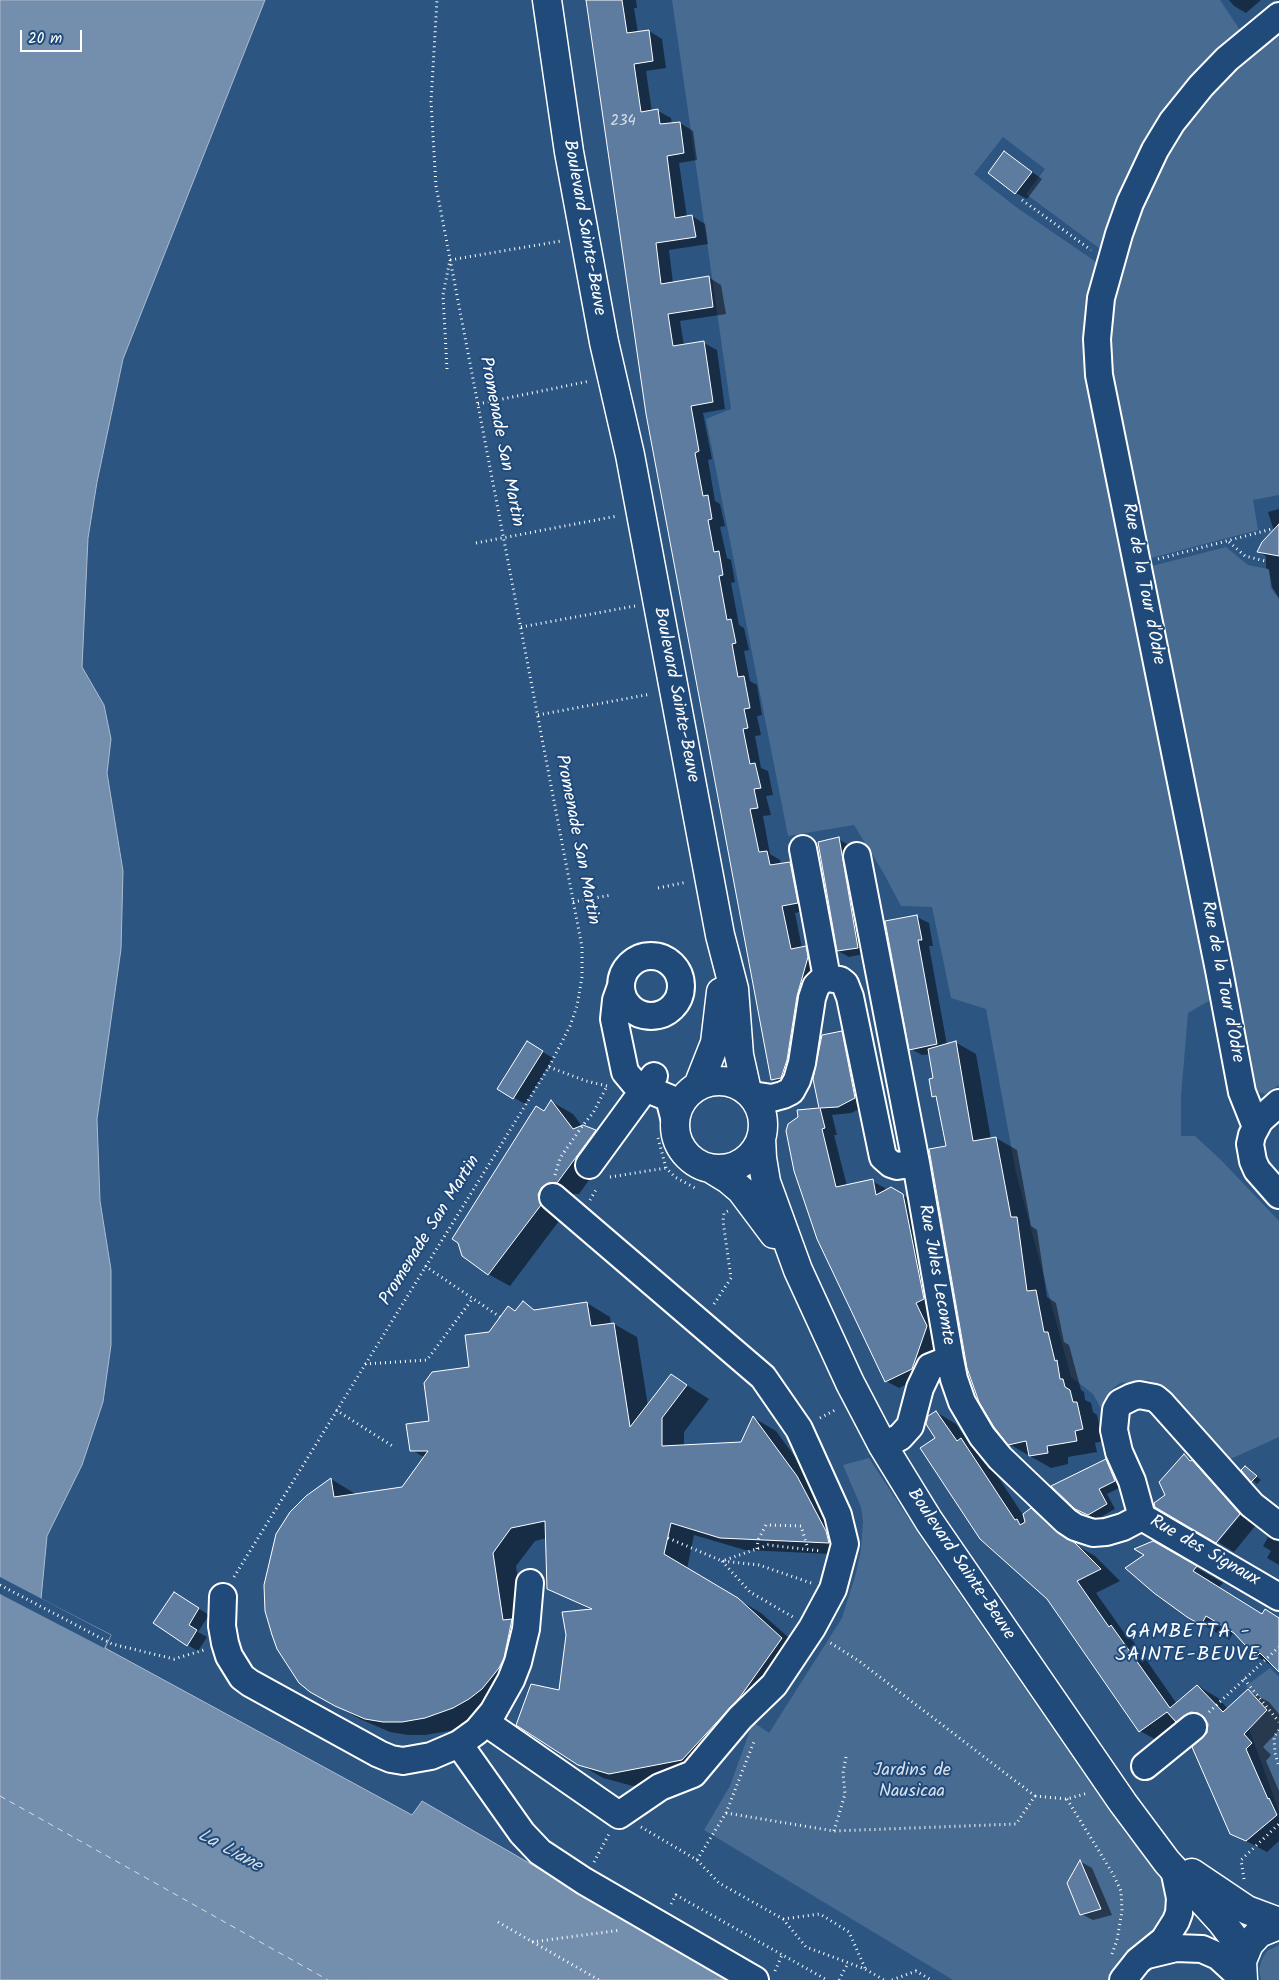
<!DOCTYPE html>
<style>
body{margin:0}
#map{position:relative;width:1279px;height:1980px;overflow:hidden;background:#2c5582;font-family:Kalam,sans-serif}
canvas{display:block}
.scale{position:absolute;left:20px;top:30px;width:62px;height:22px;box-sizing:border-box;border:2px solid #fff;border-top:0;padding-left:6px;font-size:15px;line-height:18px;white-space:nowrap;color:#fff;-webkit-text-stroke:4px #1f4a7a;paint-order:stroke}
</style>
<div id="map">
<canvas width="1279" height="1980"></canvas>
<div class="scale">20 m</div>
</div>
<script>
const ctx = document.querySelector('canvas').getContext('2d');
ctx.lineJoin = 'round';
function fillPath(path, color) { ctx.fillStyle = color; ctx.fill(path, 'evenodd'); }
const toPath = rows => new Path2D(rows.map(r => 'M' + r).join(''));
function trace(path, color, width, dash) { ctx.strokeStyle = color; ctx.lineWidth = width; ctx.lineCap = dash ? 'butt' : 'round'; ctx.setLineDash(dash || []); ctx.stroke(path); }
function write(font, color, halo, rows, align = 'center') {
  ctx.font = font + ' Kalam,sans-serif'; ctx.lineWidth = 4; ctx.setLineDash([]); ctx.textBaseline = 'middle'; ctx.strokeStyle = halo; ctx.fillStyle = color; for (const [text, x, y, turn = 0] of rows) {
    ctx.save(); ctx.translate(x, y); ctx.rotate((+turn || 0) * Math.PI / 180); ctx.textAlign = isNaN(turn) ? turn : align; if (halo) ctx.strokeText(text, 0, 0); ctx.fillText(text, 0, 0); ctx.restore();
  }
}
fillPath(toPath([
 [672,0,1220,0,1242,33,1103,251,1026,194,1045,169,1003,137,974,174,1016,207,1099,264,1091,298,1214,998,1188,1013,1181,1097,1181,1136,1195,1136,1221,1160,1279,1221,1279,1437,1226,1461,1174,1401,1149,1380,1120,1383,1110,1391,1102,1410,1093,1394,1071,1377,1016,1173,986,1009,951,998,932,907,901,906,883,872,854,825,788,836,706,419,731,409],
 [1279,28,1279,495,1253,500,1258,530,1151,558,1147,557,1109,376,1108,318,1136,217,1163,157,1209,94],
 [1226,547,1248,565,1269,569,1271,588,1279,599,1279,1085,1265,1094,1255,1091,1249,1071,1148,567],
 [869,1458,931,1553,1125,1833,1166,1877,1171,1920,1113,1980,953,1980,704,1830,730,1786,753,1722,769,1733,842,1618,856,1573,861,1550,863,1521,861,1507,843,1465],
 [1270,1668,1279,1677,1279,1811,1249,1729,1267,1710,1246,1686],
 [1279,1945,1279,1980,1261,1980,1259,1969,1262,1959,1267,1951]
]), '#486b92');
const water = toPath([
 [0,0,265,0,123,359,97,482,88,538,82,667,104,705,111,739,107,773,123,871,121,949,97,1119,100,1201,111,1270,111,1345,103,1402,82,1465,47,1536,41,1599,111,1635,105,1648,412,1815,422,1801,731,1980,0,1980,0,0]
]);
fillPath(water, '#748fad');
trace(water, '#acbcce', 1);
fillPath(toPath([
 [0,1577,111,1635,104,1648,0,1594]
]), '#2c5582');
fillPath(toPath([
 [588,0,636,0,637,8,634,8,638,33,649,31,662,39,666,68,646,71,652,112,658,111,671,118,672,124,680,123,693,131,697,160,679,163,687,217,692,216,705,224,708,244,669,250,673,283,708,277,721,285,726,314,680,321,684,345,704,343,717,350,725,409,703,413,712,459,708,460,715,501,720,504,725,526,720,527,727,558,731,560,735,582,731,583,739,625,744,628,749,650,744,651,750,681,757,685,762,715,757,716,761,735,755,736,761,768,768,771,773,795,766,796,771,815,763,816,770,854,780,860,781,865,790,863,803,871,810,910,795,913,802,948,806,947,819,955,786,1086,772,1079],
 [1229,0,1261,0,1246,13,1234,6],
 [1004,152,1042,179,1027,199,1016,193],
 [1279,509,1279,598,1272,587,1269,570,1266,568,1266,556,1259,552,1274,531,1268,512],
 [838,839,849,845,868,953,849,957,838,951],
 [917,917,929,923,933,946,929,946,947,1045,955,1042,976,1054,991,1139,996,1138,1017,1150,1031,1226,1037,1230,1047,1297,1056,1303,1064,1342,1069,1345,1081,1390,1084,1392,1085,1400,1091,1403,1093,1412,1097,1415,1103,1441,1095,1443,1097,1452,1068,1457,1068,1464,1051,1468,1009,1444,938,1099,933,1096,934,1079,930,1054,922,1055,911,1049],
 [841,1032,854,1039,868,1105,851,1113,832,1115,837,1135,834,1135,847,1186,872,1181,885,1188,886,1192,891,1189,915,1202,936,1306,928,1310,940,1334,925,1376,899,1388,886,1381,799,1117,798,1111,821,1109,814,1078],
 [527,1043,553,1058,525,1104,499,1089],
 [552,1102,573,1114,582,1126,595,1131,616,1143,579,1194,570,1194,563,1200,562,1217,510,1286,488,1274,545,1112],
 [523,1303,536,1311,587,1303,610,1317,611,1325,614,1324,637,1337,648,1406,671,1375,709,1399,684,1432,684,1446,742,1443,754,1418,776,1431,820,1491,852,1555,745,1550,694,1535,687,1569,761,1613,805,1652,706,1773,633,1786,603,1778,579,1764,560,1691,591,1610,548,1588,547,1538,535,1541,516,1566,525,1628,485,1717,449,1731,425,1735,408,1735,390,1732,360,1719,310,1691,307,1497,331,1479,354,1493,355,1495,402,1489,425,1458,412,1450,471,1368,489,1333,516,1312],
 [936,1412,956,1424,971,1446,981,1451,1023,1515,1031,1510,1051,1521,1076,1545,1095,1556,1120,1581,1096,1593,1125,1634,1131,1638,1177,1704,1198,1686,1218,1698,1228,1709,1249,1691,1269,1702,1279,1714,1279,1730,1263,1747,1271,1755,1266,1761,1279,1791,1279,1841,1267,1852,1231,1833,1208,1733,1209,1725,1197,1732,1160,1742,1140,1731],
 [1184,1456,1201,1466,1243,1509,1216,1541,1166,1495],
 [1106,1461,1114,1466,1123,1486,1107,1494,1115,1509,1097,1519,1086,1514],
 [1245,1467,1261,1480,1257,1484,1243,1470],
 [1244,1511,1256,1525,1234,1552,1218,1542],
 [1268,1537,1279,1542,1279,1565,1267,1558,1271,1551,1263,1546],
 [1153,1542,1223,1583,1219,1587,1263,1615,1279,1619,1279,1670,1256,1656,1234,1631,1229,1640,1188,1616,1146,1555],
 [184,1599,209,1615,198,1632,207,1637,198,1651,188,1645],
 [1081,1862,1092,1868,1112,1915,1093,1920,1081,1914]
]), '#0007');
trace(toPath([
 [0,1796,328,1980]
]), '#d5dde6', 1, [6, 5]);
const building = toPath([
 [586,0,622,0,627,33,649,30,653,61,634,64,641,112,658,109,660,124,680,122,684,153,667,156,675,218,692,215,696,237,656,243,661,284,709,276,713,307,668,314,673,346,704,341,713,402,691,406,699,451,695,453,703,496,708,495,712,519,708,520,714,552,719,551,723,575,719,576,727,620,731,619,736,643,732,644,738,677,744,676,750,708,744,709,748,728,743,729,750,764,755,763,761,788,754,789,758,808,750,809,759,852,767,851,770,865,790,862,798,903,782,906,791,949,806,946,808,957,797,996,787,1060,781,1078,771,1080,646,414,586,0],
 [1004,151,1032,172,1015,194,988,173,1004,151],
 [1279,524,1279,556,1257,552,1262,542,1279,524],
 [839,837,858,948,837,951,818,842,839,837],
 [917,915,922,940,918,940,937,1044,909,1050,885,921,917,915],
 [842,1031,855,1098,838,1107,820,1108,825,1128,822,1129,836,1187,873,1179,876,1195,891,1187,903,1194,924,1299,916,1303,927,1326,912,1369,885,1382,817,1239,794,1171,786,1131,788,1124,798,1117,797,1110,819,1108,813,1079,822,1035,842,1031],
 [527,1041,543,1051,513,1099,497,1089,527,1041],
 [956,1041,973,1141,996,1137,1011,1217,1017,1217,1027,1291,1036,1290,1044,1332,1048,1332,1055,1361,1057,1360,1060,1379,1063,1379,1065,1387,1070,1390,1073,1402,1077,1402,1083,1429,1075,1431,1077,1441,1047,1446,1048,1453,1029,1456,1026,1441,1008,1445,994,1427,979,1402,967,1368,929,1149,946,1146,936,1096,932,1097,929,1079,933,1078,928,1049,956,1041],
 [551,1100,573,1129,583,1125,596,1130,557,1183,548,1183,541,1188,538,1195,541,1205,488,1275,462,1256,458,1243,452,1239,536,1106,544,1111,551,1100],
 [523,1301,534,1310,587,1302,591,1326,614,1323,630,1427,671,1374,687,1385,662,1418,662,1446,741,1442,753,1416,797,1476,826,1531,829,1543,720,1538,671,1523,664,1554,738,1598,782,1638,740,1697,682,1760,609,1774,578,1765,516,1725,531,1684,559,1690,566,1635,562,1612,592,1609,547,1589,545,1521,511,1528,493,1553,503,1620,512,1619,504,1658,499,1668,482,1689,469,1699,453,1708,425,1718,402,1722,383,1722,365,1719,335,1706,310,1692,299,1683,277,1649,272,1635,265,1611,264,1585,276,1534,290,1512,306,1496,331,1478,334,1497,402,1487,428,1451,410,1451,406,1424,429,1421,424,1383,432,1372,469,1367,465,1335,489,1332,508,1306,515,1311,523,1301],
 [936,1411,957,1441,961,1438,1015,1520,1017,1519,1020,1525,1025,1522,1023,1514,1031,1508,1058,1533,1075,1543,1101,1569,1077,1581,1109,1627,1111,1625,1170,1708,1197,1685,1223,1712,1248,1689,1267,1710,1244,1734,1252,1743,1246,1749,1268,1799,1269,1798,1277,1815,1246,1841,1230,1834,1192,1747,1207,1733,1208,1724,1204,1717,1198,1713,1191,1712,1176,1722,1167,1712,1139,1732,1047,1599,980,1539,920,1448,935,1438,926,1424,928,1416,936,1411],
 [1184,1454,1190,1461,1192,1460,1240,1514,1216,1543,1155,1507,1154,1503,1165,1495,1159,1482,1184,1454],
 [1106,1459,1115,1481,1099,1489,1107,1504,1088,1515,1075,1509,1051,1486,1106,1459],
 [1245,1466,1257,1476,1251,1482,1241,1470,1245,1466],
 [1153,1541,1197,1566,1193,1571,1262,1614,1265,1609,1279,1618,1279,1672,1260,1653,1256,1657,1234,1633,1206,1616,1201,1625,1187,1617,1154,1593,1125,1568,1144,1555,1134,1549,1153,1541],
 [174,1592,199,1608,189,1625,197,1630,187,1646,153,1623,174,1592],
 [1080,1860,1101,1909,1080,1915,1067,1883,1080,1860]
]);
fillPath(building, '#5e7c9f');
trace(building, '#fff', 1);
const minor = toPath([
 [803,849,827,978],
 [857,856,916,1163,950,1359,954,1379,962,1402,982,1436,1000,1458,1066,1521,1075,1527,1093,1533,1106,1532,1123,1527,1142,1517],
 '621 986a30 30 0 1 1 60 0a30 30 0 1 1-60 0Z',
 [621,986,616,1000,614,1019,625,1072,635,1084,669,1098,675,1121],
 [752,1095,772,1098,783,1095,791,1091,797,1080,802,1063,812,998,816,986,822,980,827,978,840,980,845,984,850,997,883,1157,891,1164,897,1166,916,1163],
 [1279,1103,1260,1120,1252,1135,1250,1144,1253,1161,1257,1170,1279,1195],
 [1256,1127,1242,1092,1219,970,1099,375,1097,339,1101,298,1119,234,1130,203,1155,150,1172,122,1201,86,1227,59,1279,16],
 [589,1165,654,1076],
 [883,1446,900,1437,910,1426,920,1388,930,1367,950,1359],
 [1142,1517,1132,1481,1119,1452,1114,1430,1116,1410,1120,1403,1132,1397,1139,1395,1155,1398,1161,1403,1252,1505,1279,1526],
 [1142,1517,1279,1597],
 [223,1597,222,1626,225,1643,229,1656,242,1677,250,1683,379,1754,391,1759,403,1761,431,1756,459,1744,477,1731,493,1712,511,1680,518,1662,526,1629,530,1583],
 [485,1722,619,1815,660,1787,693,1774,740,1718,774,1685,812,1628,833,1589,845,1544,838,1515,799,1429,763,1377,553,1197],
 [459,1744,522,1833,540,1852,584,1881,755,1980],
 [1145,1766,1193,1727],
 [1147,1955,1176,1948,1202,1949,1218,1956,1242,1978],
 [1123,1980,1138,1961,1164,1940,1176,1921,1179,1913,1180,1898,1174,1869]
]);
const major = toPath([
 [547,0,569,152,604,342,630,455,720,935,734,989,739,1055,747,1091],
 '675 1125a44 44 0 1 1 88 0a44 44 0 1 1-88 0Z',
 [698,1086,715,1043,721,992],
 [761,1138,762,1158,766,1182,798,1270,850,1383,883,1446,929,1521,1123,1803,1167,1862,1221,1921,1237,1942,1243,1957],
 [710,1168,728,1179,741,1190,774,1234],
 [1192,1873,1247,1910,1279,1922],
 [1243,1980,1242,1961,1249,1944,1259,1933,1279,1925]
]);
trace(minor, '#fff', 30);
trace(major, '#fff', 31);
trace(toPath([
 [1022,200,1091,250],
 [447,369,443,295,450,260,561,241],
 [478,404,590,381],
 [1229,542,1245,556,1265,561],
 [476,543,617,516],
 [1158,559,1272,529],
 [521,627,635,606],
 [538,715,651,694],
 [658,888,687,882],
 [573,902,611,895],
 [549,1067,586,1081,607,1086],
 [658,1138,666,1168,675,1177,695,1188],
 [555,1175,560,1158,583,1125,593,1113,607,1086],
 [610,1177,666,1168],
 [590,1200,597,1188],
 [425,1266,500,1317],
 [714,1304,731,1278,723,1221,724,1213,728,1211],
 [365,1364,427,1360,473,1298],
 [336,1410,394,1447],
 [820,1418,837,1409],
 [668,1538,722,1561,759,1565,811,1583],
 [757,1549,758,1540,766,1525,801,1526,808,1549],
 [725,1560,768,1545,821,1551],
 [722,1561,750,1592,793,1617],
 [234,1577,549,1067,570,1026,577,1006,582,977,582,947,436,186,431,102,437,0],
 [0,1585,112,1644,174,1659,204,1650],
 [1244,1679,1279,1722],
 [1209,1712,1279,1647],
 [1279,1730,1274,1737,1275,1753,1279,1767],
 [1035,1796,1067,1799,1088,1793],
 [1067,1799,1113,1874,1121,1891,1122,1911,1117,1940,1112,1954],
 [726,1813,834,1831,1016,1824,1035,1796,859,1661,829,1642],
 [641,1827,697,1860,719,1883,783,1919,806,1947,865,1969,884,1980],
 [834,1831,845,1794,843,1773,846,1757],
 [697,1860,726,1813,755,1739],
 [594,1862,609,1834],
 [1244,1879,1241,1860,1279,1824],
 [671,1904,676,1895,827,1980],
 [783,1919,820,1914,849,1932,865,1968],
 [498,1922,599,1980],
 [532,1942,621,1930],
 [775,1971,782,1955],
 [839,1980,848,1963],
 [892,1980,916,1971,931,1980]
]), '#fff', 3, [1, 4]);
trace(minor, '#1f4a7a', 26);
trace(major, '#1f4a7a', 28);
write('15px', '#d7dee7', null, [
 ["234",623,122]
]);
write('18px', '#fff', '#1f4a7a', [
 ["Boulevard Sainte-Beuve",583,228,80],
 ["Promenade San Martin",500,442,79],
 ["Rue de la Tour d'Odre",1142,584,79],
 ["Boulevard Sainte-Beuve",675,695,79],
 ["Promenade San Martin",576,840,79],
 ["Rue de la Tour d'Odre",1221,982,79],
 ["Promenade San Martin",431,1231,-58],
 ["Rue Jules Lecomte",935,1275,80],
 ["Rue des Signaux",1204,1552,30],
 ["Boulevard Sainte-Beuve",960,1565,56]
]);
write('18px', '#dae1e9', '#1f4a7a', [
 ["Jardins de",912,1772],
 ["Nausicaa",912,1793]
]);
write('italic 19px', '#d5dde6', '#1f4a7a', [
 ["La Liane",229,1852,29]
]);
ctx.letterSpacing = '1px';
write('20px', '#fff', '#1f4a7a', [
 ["GAMBETTA -",1188,1634],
 ["SAINTE-BEUVE",1188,1657]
]);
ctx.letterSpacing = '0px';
</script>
